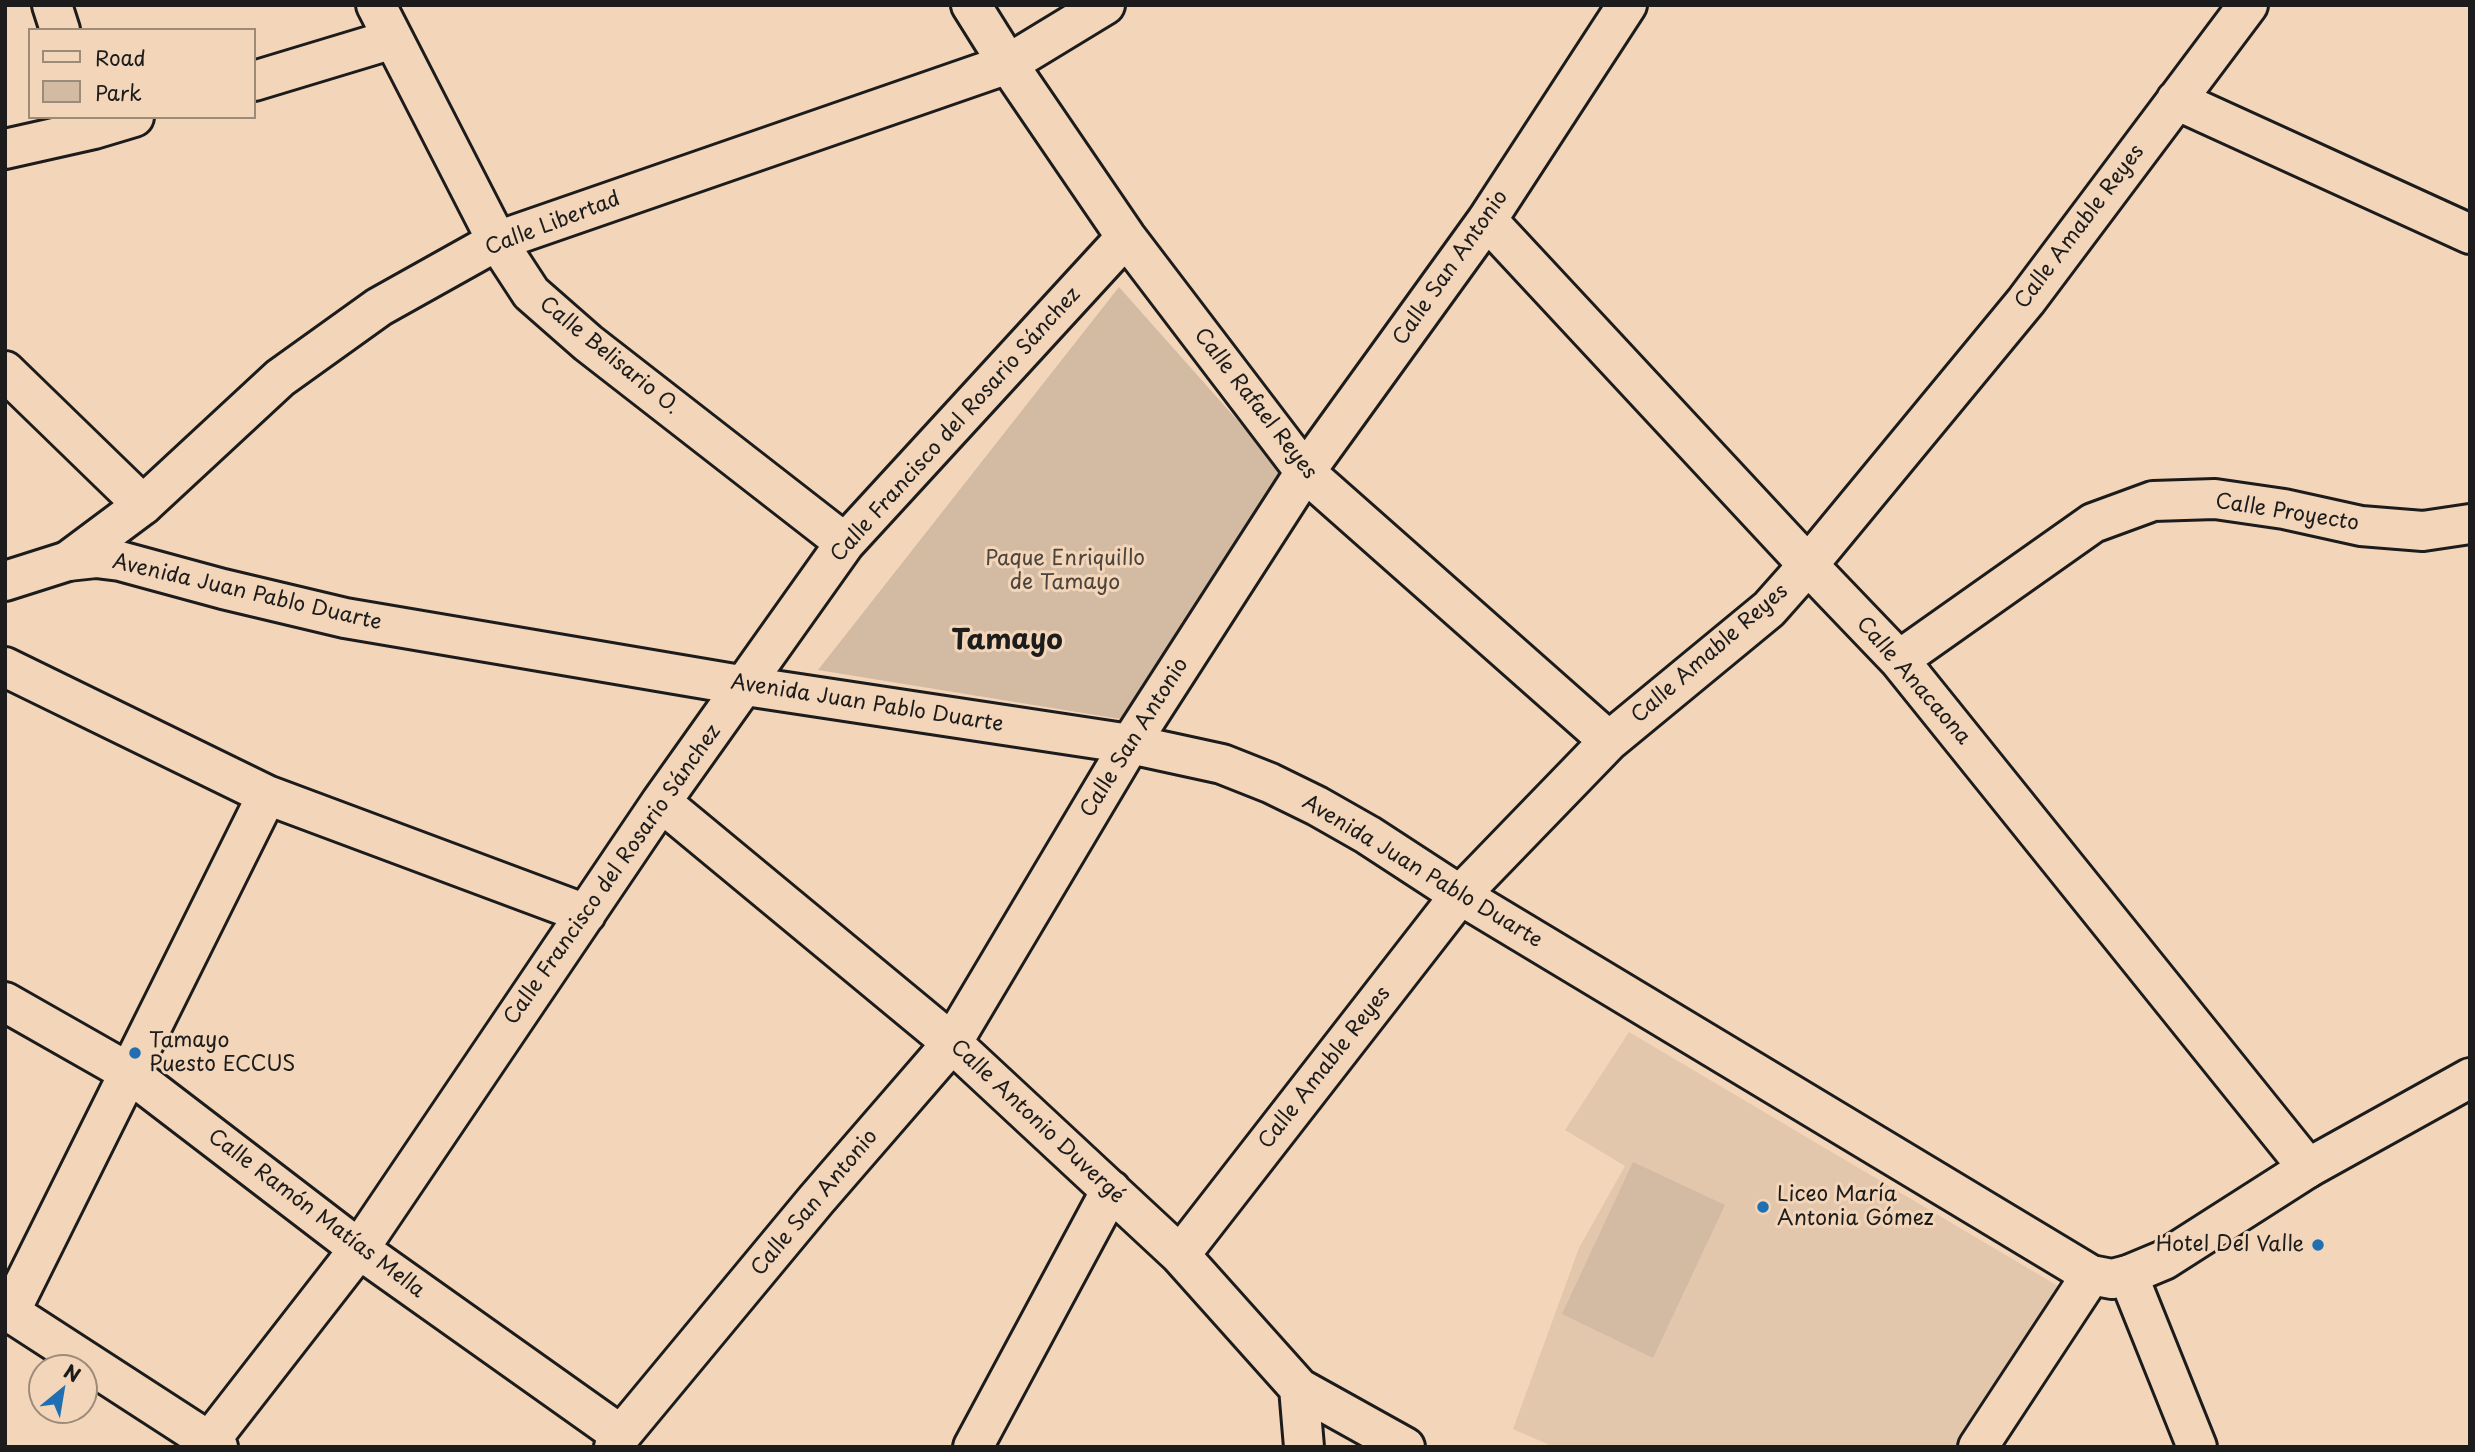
<!DOCTYPE html>
<meta charset="utf-8">
<style>
body{margin:0}
#map{position:relative;width:2475px;height:1452px;overflow:hidden;background:#f3d5b9;font-family:"Playpen Sans",sans-serif}
canvas{display:block}
.frame{position:absolute;inset:0;border:7px solid #1c1c1c;pointer-events:none}
.legend{position:absolute;left:28px;top:28px;width:228px;height:91px;box-sizing:border-box;background:#f3d5b9;border:2px solid #9d8b7a;margin:0;padding:9px 12px;list-style:none;font-size:21px;color:#1c1c1c}
.legend li{display:flex;align-items:center;gap:14px;height:35px}
.legend b{width:35px;border:2px solid #9d8b7a}
.north{position:absolute;left:28px;top:1354px;width:70px;height:70px;box-sizing:border-box;background:#f3d5b9;border:2px solid #9d8b7a;border-radius:50%;rotate:30deg;font-size:19px;font-weight:700;line-height:28px;text-align:center;color:#1c1c1c}
.north::after{content:'';display:block;margin:auto;width:24px;height:32px;background:#1f6fb2;clip-path:polygon(50% 0,100% 100%,50% 72%,0 100%)}
</style>
<div id="map">
<canvas width="2475" height="1452"></canvas>
<div class="frame"></div>
<ul class="legend">
<li><b style="height:9px;background:#f3d5b9"></b>Road</li>
<li><b style="height:19px;background:#d3baa2"></b>Park</li>
</ul>
<div class="north">N</div>
</div>
<script>
const ctx = document.querySelector('canvas').getContext('2d');
ctx.lineJoin = 'round';
function fillPath(path, color) { ctx.fillStyle = color; ctx.fill(path, 'evenodd'); }
const toPath = rows => new Path2D(rows.map(r => 'M' + r).join(''));
function trace(path, color, width, dash) { ctx.strokeStyle = color; ctx.lineWidth = width; ctx.lineCap = dash ? 'butt' : 'round'; ctx.setLineDash(dash || []); ctx.stroke(path); }
function write(font, color, halo, rows, align = 'center') {
  ctx.font = font + ' "Playpen Sans",sans-serif'; ctx.lineWidth = 6; ctx.setLineDash([]); ctx.textBaseline = 'middle'; ctx.strokeStyle = halo; ctx.fillStyle = color; for (const [text, x, y, turn = 0] of rows) {
    ctx.save(); ctx.translate(x, y); ctx.rotate((+turn || 0) * Math.PI / 180); ctx.textAlign = isNaN(turn) ? turn : align; if (halo) ctx.strokeText(text, 0, 0); ctx.fillText(text, 0, 0); ctx.restore();
  }
}
fillPath(toPath([
 [1629,1032,2058,1286,1956,1447,1554,1447,1513,1429,1579,1248,1625,1166,1565,1130]
]), '#e3c7ad');
fillPath(toPath([
 [1119,287,1286,475,1126,720,818,670],
 [1633,1162,1725,1205,1653,1358,1562,1314]
]), '#d3baa2');
const minor = toPath([
 [52,5,60,30],
 [376,5,497,241,531,293,588,343,845,543],
 [971,5,1008,64,1126,237,1305,472,1609,741],
 [254,81,393,39],
 [2176,100,2470,234],
 [5,149,94,129,134,117],
 [1487,220,1808,565,1899,660,2308,1168],
 [5,371,143,505],
 [1899,660,2093,523,2153,501,2215,499,2284,509,2361,526,2423,531,2470,524],
 [5,667,267,795,586,914],
 [661,802,952,1043,1180,1255,1299,1388,1405,1447],
 [5,1002,128,1072,359,1249,621,1435],
 [1180,1255,1460,895,1609,741,1769,609,1808,565,2026,301,2248,5],
 [2128,1275,2197,1447],
 [5,1309,218,1447],
 [10,1312,267,795],
 [1299,1388,1304,1447],
 [205,1447,359,1249,661,802,845,543,1126,237],
 [614,1447,621,1435,816,1200,952,1043,1130,744,1305,472,1487,220,1627,5],
 [973,1447,1111,1190],
 [1978,1447,2091,1275]
]);
const tertiary = toPath([
 [68,561,143,505,280,378,379,307,497,241,1008,64,1105,5]
]);
const primary = toPath([
 [5,581,68,561,96,558,120,561,223,589,345,618,746,686,1130,744,1222,764,1270,783,1317,806,1368,835,1460,895,2091,1275,2112,1279,2128,1275,2164,1260,2308,1168,2470,1078]
]);
trace(minor, '#1c1c1c', 44);
trace(tertiary, '#1c1c1c', 44);
trace(primary, '#1c1c1c', 44);
trace(minor, '#f3d5b9', 38);
trace(tertiary, '#f3d5b9', 38);
trace(primary, '#f3d5b9', 38);
for (const [x, y, r, color] of [
 [135,1053,7,"#1f6fb2"],
 [1763,1207,7,"#1f6fb2"],
 [2318,1245,7,"#1f6fb2"]
]) { const dot = new Path2D(); dot.arc(x, y, r, 0, 2 * Math.PI); ctx.fillStyle = color; ctx.fill(dot); trace(dot, '#f3d5b9', 2.5); }
write('21px', '#1c1c1c', '#f3d5b9', [
 ["Calle Libertad",553,224,-21],
 ["Calle Amable Reyes",2080,227,-53],
 ["Calle San Antonio",1451,268,-55],
 ["Calle Belisario O.",609,356,39],
 ["Calle Rafael Reyes",1255,404,52],
 ["Calle Francisco del Rosario Sánchez",956,425,-48],
 ["Calle Proyecto",2287,513,9],
 ["Avenida Juan Pablo Duarte",247,593,13],
 ["Calle Amable Reyes",1710,654,-41],
 ["Calle Anacaona",1913,681,49],
 ["Avenida Juan Pablo Duarte",867,704,9],
 ["Calle San Antonio",1135,738,-58],
 ["Avenida Juan Pablo Duarte",1422,872,31],
 ["Calle Francisco del Rosario Sánchez",613,875,-55],
 ["Calle Amable Reyes",1325,1068,-52],
 ["Calle Antonio Duvergé",1037,1122,43],
 ["Calle San Antonio",815,1203,-50],
 ["Calle Ramón Matías Mella",316,1214,37]
]);
write('21px', '#4a443e', '#f3d5b9', [
 ["Paque Enriquillo",1065,559],
 ["de Tamayo",1065,583]
]);
write('21px', '#1c1c1c', '#f3d5b9', [
 ["Tamayo",149,1041],
 ["Puesto ECCUS",149,1065],
 ["Liceo María",1777,1195],
 ["Antonia Gómez",1777,1219],
 ["Hotel Del Valle",2304,1245,"right"]
], 'left');
write('bold 28px', '#1c1c1c', '#f3d5b9', [
 ["Tamayo",1007,641]
]);
</script>
